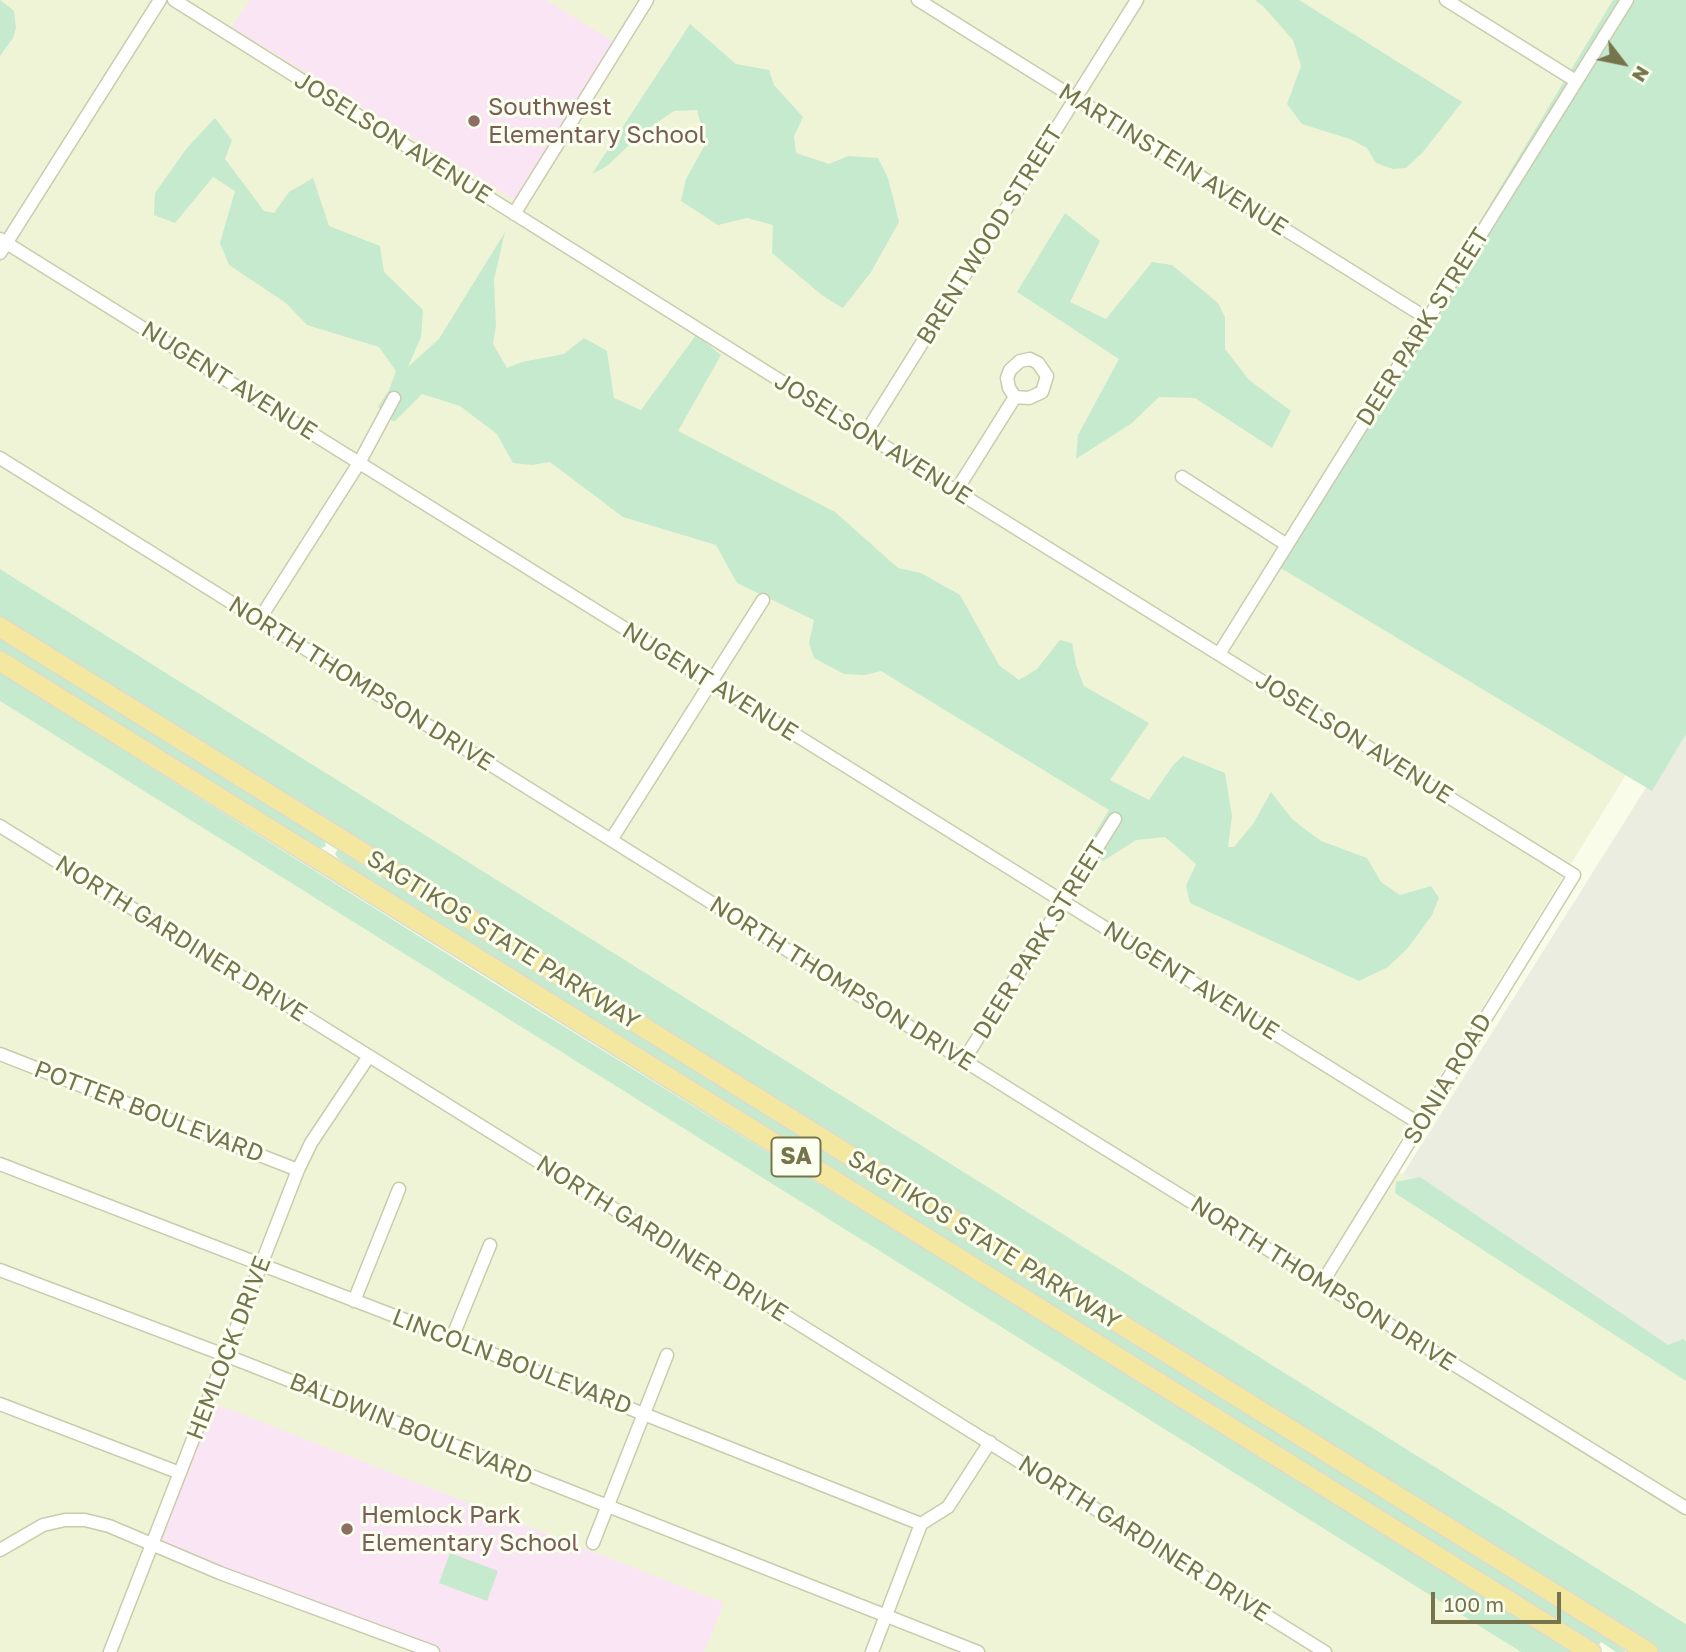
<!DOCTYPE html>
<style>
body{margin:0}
#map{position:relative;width:1686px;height:1652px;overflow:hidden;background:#f8fce8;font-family:"Golos Text",sans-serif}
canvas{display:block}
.north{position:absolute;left:1588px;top:28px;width:70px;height:70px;-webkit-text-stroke:5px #fbffef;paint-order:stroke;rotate:122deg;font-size:19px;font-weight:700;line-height:28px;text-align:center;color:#76744c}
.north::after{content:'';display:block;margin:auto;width:24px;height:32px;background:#76744c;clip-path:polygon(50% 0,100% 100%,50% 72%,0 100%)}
.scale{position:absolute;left:1431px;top:1592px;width:130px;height:32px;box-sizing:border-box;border:4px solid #76744c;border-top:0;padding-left:9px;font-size:21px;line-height:24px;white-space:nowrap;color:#76744c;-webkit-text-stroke:5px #fbffef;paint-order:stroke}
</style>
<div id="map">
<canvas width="1686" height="1652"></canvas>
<div class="north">N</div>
<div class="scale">100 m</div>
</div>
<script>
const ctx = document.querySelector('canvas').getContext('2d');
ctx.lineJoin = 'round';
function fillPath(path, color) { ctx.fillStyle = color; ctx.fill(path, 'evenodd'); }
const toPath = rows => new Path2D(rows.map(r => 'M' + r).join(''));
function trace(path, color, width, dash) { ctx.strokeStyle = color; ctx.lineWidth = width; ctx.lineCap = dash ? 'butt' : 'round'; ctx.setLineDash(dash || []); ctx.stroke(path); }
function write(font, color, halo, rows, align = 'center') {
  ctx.font = font + ' "Golos Text",sans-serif'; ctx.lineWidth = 6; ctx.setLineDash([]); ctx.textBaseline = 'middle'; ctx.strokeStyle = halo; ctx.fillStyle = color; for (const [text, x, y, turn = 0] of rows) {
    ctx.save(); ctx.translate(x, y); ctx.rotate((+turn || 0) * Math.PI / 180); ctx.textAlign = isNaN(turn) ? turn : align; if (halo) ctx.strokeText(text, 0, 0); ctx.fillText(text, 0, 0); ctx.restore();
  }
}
fillPath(toPath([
 [0,0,1640,0,1629,770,1386,1163,1686,1357,1686,1624,0,569],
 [0,701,1521,1652,0,1652]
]), '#eff4d7');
fillPath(toPath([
 [1686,724,1686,1357,1403,1174]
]), '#ecede1');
fillPath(toPath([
 [250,0,546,0,613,41,514,200,232,27],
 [208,1401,724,1603,704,1652,433,1652,152,1544]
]), '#f9e5f4');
fillPath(toPath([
 [0,0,14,11,16,28,13,38,0,56],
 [1255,0,1299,0,1462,102,1423,152,1406,168,1393,169,1376,163,1367,148,1350,139,1302,124,1287,104,1301,66,1293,40,1263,6],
 [1613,0,1686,0,1686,734,1652,791,1274,564],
 [690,24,736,64,769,70,774,85,803,117,794,136,796,153,829,164,848,156,878,158,888,178,899,222,871,272,843,308,823,296,772,253,773,225,747,218,718,225,681,201,686,179,706,143,697,110,674,111,643,132,607,166,592,174],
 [215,118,232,140,225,159,264,211,274,213,289,192,313,178,329,226,380,246,384,272,423,310,421,337,408,367,439,339,505,232,494,280,496,326,493,344,507,368,522,362,564,354,584,338,607,351,614,398,641,410,696,335,721,355,678,431,835,512,898,568,921,573,960,595,999,665,1019,680,1037,669,1060,640,1072,643,1076,665,1084,686,1149,723,1110,780,1149,800,1174,764,1183,756,1225,773,1232,816,1228,847,1234,847,1253,824,1271,792,1292,819,1306,830,1321,841,1367,858,1381,882,1400,895,1431,886,1439,898,1432,915,1408,948,1388,967,1359,981,1190,903,1186,886,1196,864,1165,837,1136,840,1103,861,1088,845,1109,810,881,671,865,675,844,674,814,658,809,643,814,620,737,583,716,545,623,517,550,462,532,465,513,463,497,434,460,406,422,394,394,422,378,407,389,390,396,371,379,347,307,325,286,303,229,265,220,243,235,191,213,177,175,223,154,215,155,193,187,148],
 [1065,213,1100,241,1070,302,1106,319,1152,262,1172,265,1218,303,1225,317,1225,349,1249,380,1291,411,1272,448,1195,398,1159,397,1132,423,1076,459,1078,435,1119,359,1017,292],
 [0,569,1686,1624,1686,1652,1658,1652,0,619],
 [0,634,324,839,326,846,321,848,274,824,0,653],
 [0,673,492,982,1577,1652,1521,1652,0,701],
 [338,849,381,878,383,875,1594,1628,1626,1652,1616,1652,1601,1642,1596,1649,391,898,338,858,335,854],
 [1420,1177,1668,1345,1683,1339,1686,1341,1686,1381,1395,1193,1396,1182],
 [450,1553,498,1571,487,1601,439,1583]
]), '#c6eacd');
const minor = toPath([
 [174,0,956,491,1574,875,1322,1283],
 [918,0,1428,319],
 [1446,0,1576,81],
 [514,214,647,0],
 [0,239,1420,1124],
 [0,253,160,0],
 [865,434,1137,0],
 [0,458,1091,1140,1686,1508],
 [1182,477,1287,545],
 [956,491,1015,397,1029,398,1042,392,1047,376,1038,363,1030,359,1020,361,1010,370,1007,378,1009,388,1015,397],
 [259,620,359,463,394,398],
 [1219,654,1627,0],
 [0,826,1325,1652],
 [611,840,763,600],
 [0,1054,298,1170],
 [964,1060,1115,819],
 [0,1164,452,1338,921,1524,948,1507,990,1442],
 [0,1270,235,1359,978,1652],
 [354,1301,399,1189],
 [452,1338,490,1245],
 [0,1404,180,1473],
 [593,1543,667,1355],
 [0,1550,43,1525,65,1520,85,1520,109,1526,220,1573,433,1652],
 [110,1652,298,1170,311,1143,369,1056],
 [872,1652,921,1524]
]);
const highway = toPath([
 [0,627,1648,1652],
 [0,661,1591,1652]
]);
trace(minor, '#cacbab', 15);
trace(highway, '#dbdbd0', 22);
trace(minor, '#fff', 12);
trace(highway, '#f4e8a1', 19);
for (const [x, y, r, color] of [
 [474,121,7,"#8d6e63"],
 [347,1529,7,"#8d6e63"]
]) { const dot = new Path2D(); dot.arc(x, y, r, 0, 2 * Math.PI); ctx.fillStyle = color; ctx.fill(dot); trace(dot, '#fbffef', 2.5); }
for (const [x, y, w] of [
 [796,1157,49]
]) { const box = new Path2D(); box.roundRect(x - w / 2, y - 19.5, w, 39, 5); ctx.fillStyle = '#fbffef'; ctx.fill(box); trace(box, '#76744c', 2); }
write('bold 23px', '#76744c', null, [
 ["SA",796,1157]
]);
write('24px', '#785e54', '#fbffef', [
 ["Southwest",488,107],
 ["Elementary School",488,135],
 ["Hemlock Park",361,1515],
 ["Elementary School",361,1543]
], 'left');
write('24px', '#76744c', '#fbffef', [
 ["JOSELSON AVENUE",393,138,32],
 ["MARTINSTEIN AVENUE",1173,160,32],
 ["BRENTWOOD STREET",990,235,-58],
 ["DEER PARK STREET",1423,327,-58],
 ["NUGENT AVENUE",229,381,32],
 ["JOSELSON AVENUE",873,439,32],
 ["NUGENT AVENUE",710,682,32],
 ["NORTH THOMPSON DRIVE",361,684,32],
 ["JOSELSON AVENUE",1354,738,32],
 ["NORTH GARDINER DRIVE",181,939,32],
 ["SAGTIKOS STATE PARKWAY",503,940,32],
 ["DEER PARK STREET",1040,940,-58],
 ["NUGENT AVENUE",1191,981,32],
 ["NORTH THOMPSON DRIVE",842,984,32],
 ["SONIA ROAD",1448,1079,-59],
 ["POTTER BOULEVARD",149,1112,21],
 ["NORTH GARDINER DRIVE",662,1239,32],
 ["SAGTIKOS STATE PARKWAY",984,1240,32],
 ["NORTH THOMPSON DRIVE",1323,1284,32],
 ["HEMLOCK DRIVE",229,1348,-69],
 ["LINCOLN BOULEVARD",512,1362,21],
 ["BALDWIN BOULEVARD",411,1429,22],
 ["NORTH GARDINER DRIVE",1144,1539,32]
]);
</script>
